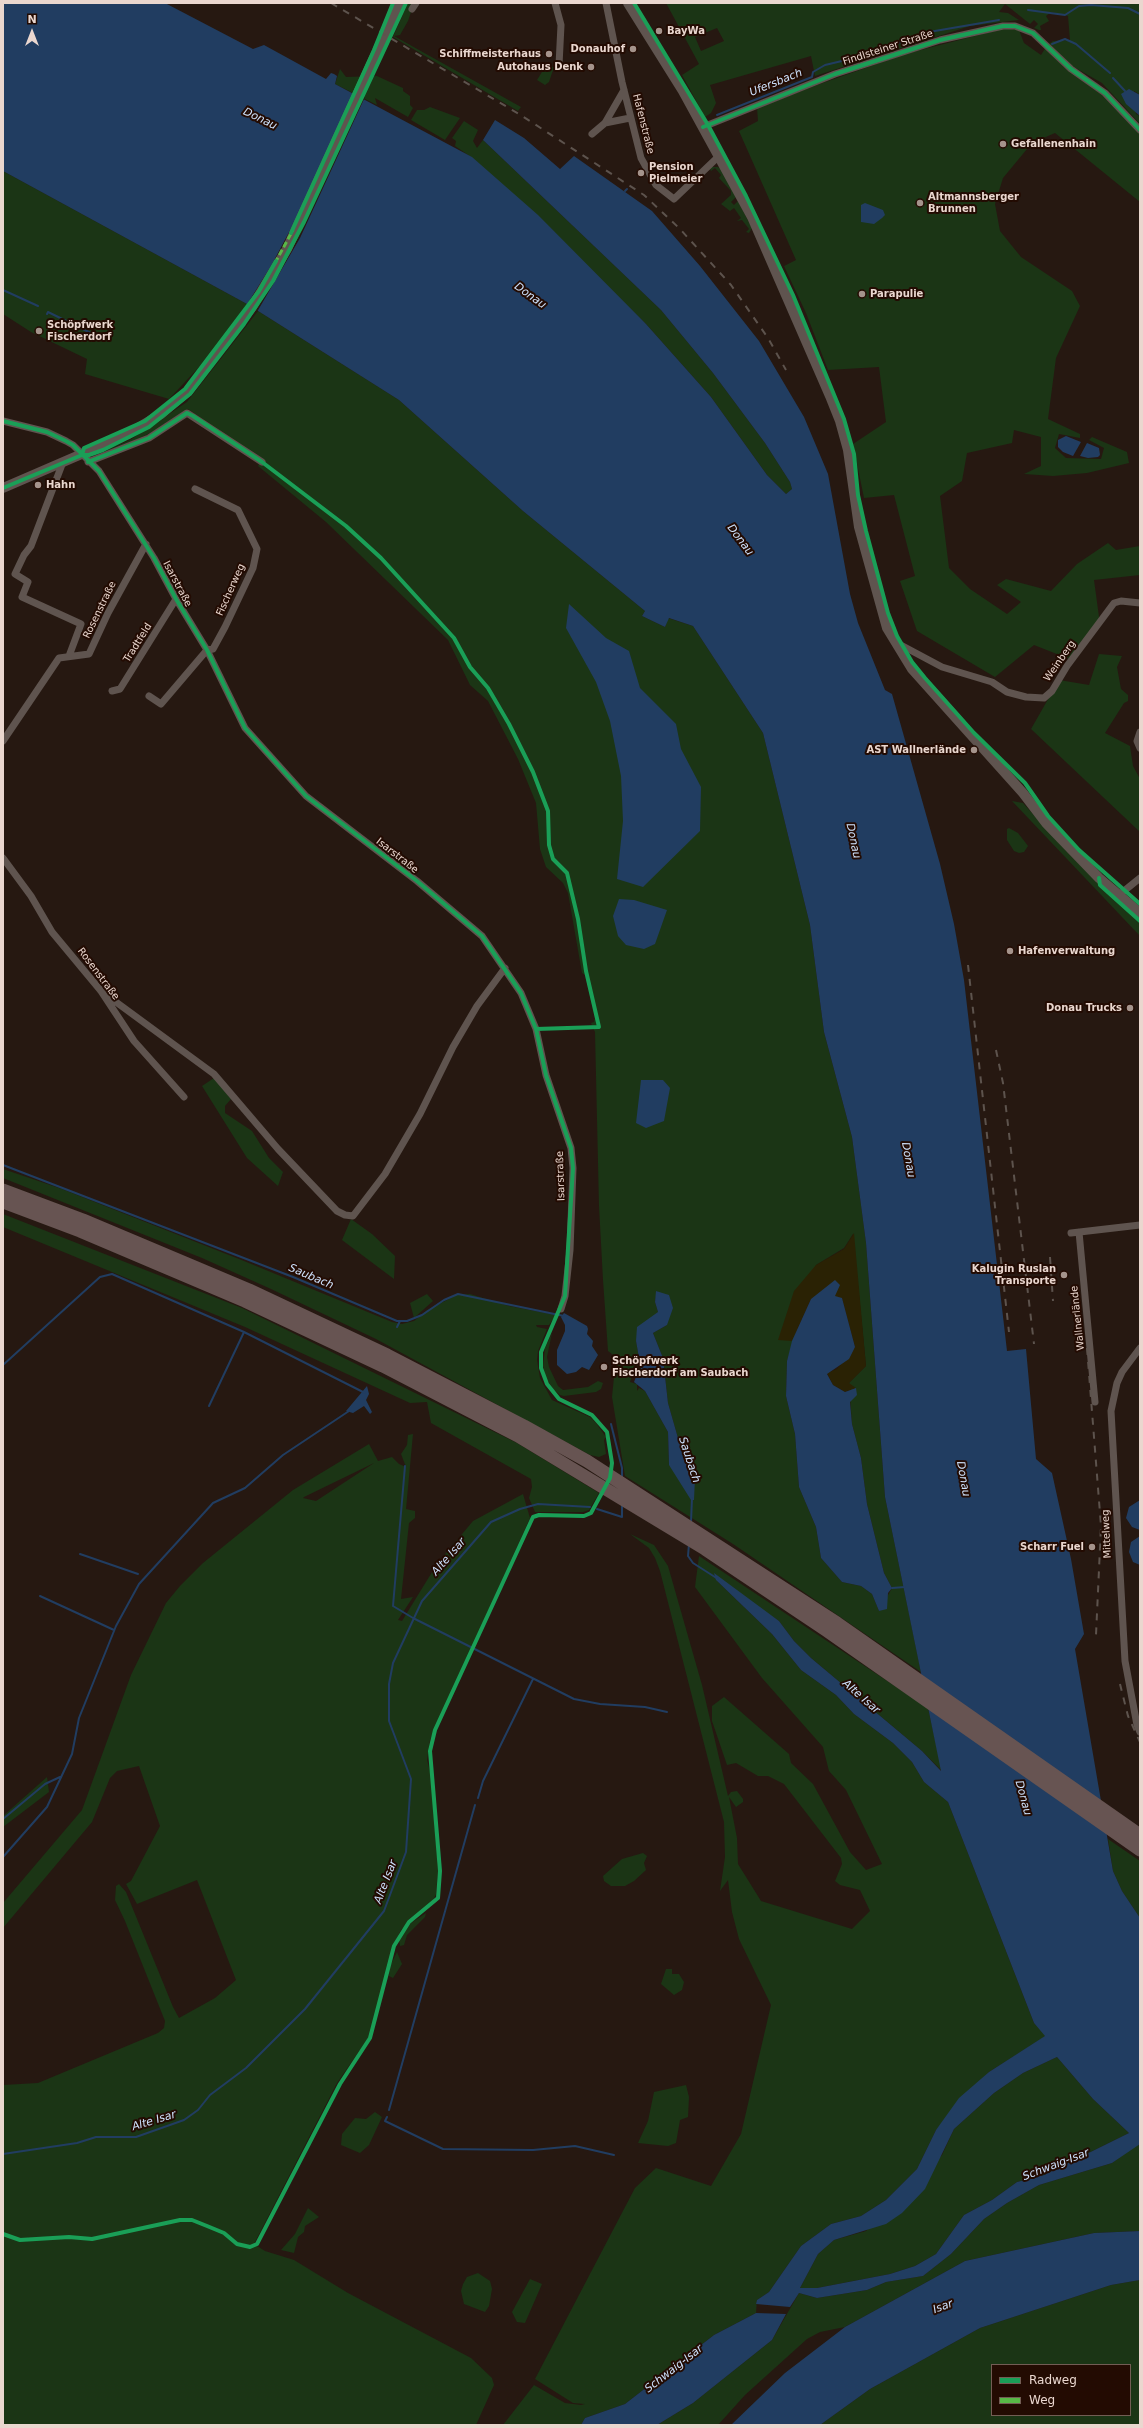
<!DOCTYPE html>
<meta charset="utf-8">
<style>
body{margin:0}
#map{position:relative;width:1143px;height:2428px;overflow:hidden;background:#261811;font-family:"DejaVu Sans",sans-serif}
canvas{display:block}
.frame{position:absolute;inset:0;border:4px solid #ead7cf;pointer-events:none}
.legend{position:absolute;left:991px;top:2364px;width:140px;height:52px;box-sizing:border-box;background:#230b02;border:1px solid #735d54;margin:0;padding:5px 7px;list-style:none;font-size:12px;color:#ead7cf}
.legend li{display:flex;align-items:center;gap:8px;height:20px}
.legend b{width:20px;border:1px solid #735d54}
.north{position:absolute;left:12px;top:12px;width:40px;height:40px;-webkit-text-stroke:3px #230b02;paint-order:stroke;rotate:0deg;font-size:11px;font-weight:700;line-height:16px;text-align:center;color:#ead7cf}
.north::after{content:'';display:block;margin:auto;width:14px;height:18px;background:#ead7cf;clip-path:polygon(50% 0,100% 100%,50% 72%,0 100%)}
</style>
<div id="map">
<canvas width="1143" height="2428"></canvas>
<div class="frame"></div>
<ul class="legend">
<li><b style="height:5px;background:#1a9f57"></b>Radweg</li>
<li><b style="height:5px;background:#58b947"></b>Weg</li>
</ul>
<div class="north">N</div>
</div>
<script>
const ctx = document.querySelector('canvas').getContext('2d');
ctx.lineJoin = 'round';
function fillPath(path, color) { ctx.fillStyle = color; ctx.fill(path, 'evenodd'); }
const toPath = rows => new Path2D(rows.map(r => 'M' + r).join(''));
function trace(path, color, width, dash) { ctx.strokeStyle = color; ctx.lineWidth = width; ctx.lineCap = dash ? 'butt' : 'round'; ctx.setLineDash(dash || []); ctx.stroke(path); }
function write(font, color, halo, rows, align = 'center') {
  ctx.font = font + ' "DejaVu Sans",sans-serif'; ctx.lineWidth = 4; ctx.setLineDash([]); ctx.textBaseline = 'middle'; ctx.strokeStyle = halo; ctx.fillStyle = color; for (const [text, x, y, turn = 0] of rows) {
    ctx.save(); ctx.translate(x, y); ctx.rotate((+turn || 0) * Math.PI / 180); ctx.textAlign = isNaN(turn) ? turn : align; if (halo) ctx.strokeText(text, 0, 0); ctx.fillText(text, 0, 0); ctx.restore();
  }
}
fillPath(toPath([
 [408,3,414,3,408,21,400,35,394,36,521,107,518,111,393,37],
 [666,3,1140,3,1140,95,1134,91,1136,114,1140,116,1140,124,1102,83,1072,66,1049,44,1053,41,1070,40,1068,16,1051,12,1046,16,1049,21,1040,26,1041,30,1039,30,1034,28,1038,24,1034,20,1030,24,1005,4,999,12,1008,13,1019,20,970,26,815,76,811,56,710,85,716,103,711,113,705,117,682,75,699,64],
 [717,28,724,41,701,51,695,37],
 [1006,28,1019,30,1024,43,1041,55,1046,47,1063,66,1099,90,1140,133,1140,202,1055,133,1032,143,1003,178,995,204,1000,231,1021,257,1072,291,1080,306,1056,358,1048,419,1080,434,1080,438,1059,434,1055,448,1066,458,1101,459,1104,448,1089,440,1092,437,1127,452,1129,463,1087,473,1053,476,1024,474,1041,466,1041,437,1014,430,1012,443,967,453,962,481,940,496,949,568,970,589,1007,614,1021,602,997,585,1006,579,1051,591,1077,564,1108,543,1116,550,1140,546,1140,575,1094,580,1100,624,1072,660,1034,645,995,677,917,631,900,581,915,576,894,495,864,498,853,444,886,422,879,367,828,370,806,313,784,266,796,260,739,131,758,121,757,108,817,85,905,54],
 [545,67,554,67,549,82,545,85,537,80],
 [340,69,346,77,377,76,403,88,403,91,410,96,410,105,413,108,408,117,375,98,377,105,335,84],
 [430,107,460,118,445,140,411,120,417,110,424,110],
 [464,121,478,130,473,141,477,148,483,140,661,310,713,373,765,443,790,482,792,489,786,494,767,475,711,397,646,324,471,157,455,146,456,141,452,138],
 [709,167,718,167,722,170,736,197,731,202,734,205,738,201,752,228,749,233,746,232,749,229,742,220,737,221,741,218,734,208,730,211,721,204,731,195,731,191,719,178,721,175,715,168,711,171],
 [3,171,247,304,214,351,169,399,85,374,87,359,31,332,3,314],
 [258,311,399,400,523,511,645,611,642,616,665,627,668,618,693,626,763,733,810,925,824,1032,852,1137,866,1243,885,1497,921,1672,733,1544,625,1476,612,1397,616,1357,608,1351,603,1280,599,1206,595,1032,591,1023,594,1022,595,1018,585,975,582,973,568,893,563,883,546,867,540,849,536,803,518,759,488,701,470,685,448,640,326,522,258,466,260,461,188,409,156,430,126,445,95,456,130,440,187,402],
 [853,1234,866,1366,849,1383,852,1424,861,1458,867,1504,884,1573,892,1588,879,1611,872,1594,861,1586,842,1582,821,1558,816,1527,799,1487,795,1434,786,1396,787,1361,816,1265,844,1248],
 [657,1291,667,1325,653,1333,663,1358,668,1403,684,1459,695,1478,669,1465,668,1432,645,1391,639,1388,637,1391,637,1384,630,1382,634,1371,642,1373,636,1341,658,1312,655,1302],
 [1099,654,1122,656,1117,667,1121,689,1128,695,1128,701,1124,703,1105,733,1130,746,1133,766,1140,779,1140,832,1031,729,1059,680,1089,685],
 [1012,801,1023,803,1070,855,1140,923,1140,936],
 [1009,828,1018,833,1025,842,1028,846,1024,852,1019,853,1014,851,1007,840,1007,829],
 [214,1078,231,1099,225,1106,225,1113,252,1131,269,1158,283,1172,278,1186,247,1158,202,1086],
 [3,1169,62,1189,244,1261,392,1322,402,1324,414,1321,427,1310,457,1295,470,1294,509,1306,556,1315,549,1325,536,1325,537,1327,547,1329,538,1351,537,1360,540,1378,552,1400,590,1417,596,1423,606,1437,604,1440,606,1454,599,1457,590,1455,376,1339,271,1289,202,1258,3,1178],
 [3,1214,242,1308,517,1443,599,1493,589,1510,583,1512,535,1512,529,1498,532,1487,531,1479,431,1423,427,1402,410,1403,245,1327,3,1227],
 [351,1219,372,1234,395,1256,394,1279,342,1240],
 [427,1294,433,1301,414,1318,410,1303],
 [552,1333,547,1357,549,1367,558,1386,563,1390,588,1387,598,1381,603,1383,601,1389,596,1392,564,1396,560,1395,553,1389,545,1376,543,1366,545,1348],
 [413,1434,406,1509,415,1511,415,1518,409,1523,401,1599,413,1597,398,1620,402,1621,437,1564,473,1521,523,1494,530,1518,430,1740,427,1760,431,1775,438,1871,436,1894,433,1901,401,1930,393,1946,369,2037,337,2083,254,2244,265,2251,294,2260,348,2293,471,2358,492,2378,494,2385,476,2425,3,2425,3,2085,38,2083,158,2033,164,2028,165,2021,125,1921,115,1900,116,1886,119,1884,126,1892,173,2007,179,2018,215,1998,236,1980,197,1880,137,1904,126,1884,131,1881,160,1826,139,1766,117,1771,110,1778,92,1822,3,1928,3,1903,82,1810,131,1675,166,1603,180,1586,203,1563,293,1490,369,1444,378,1461,392,1457,399,1464,406,1467,401,1454,407,1445,408,1435],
 [374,1463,316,1501,303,1498,304,1497],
 [630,1534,654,1545,668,1566,702,1685,728,1796,731,1792,737,1791,743,1799,743,1802,736,1807,729,1797,737,1838,738,1864,761,1901,852,1929,870,1911,860,1890,840,1885,835,1881,842,1864,841,1858,784,1784,768,1776,758,1776,736,1763,727,1765,712,1721,712,1706,724,1697,789,1754,791,1763,813,1784,850,1852,866,1870,882,1864,846,1790,829,1771,823,1747,762,1678,695,1587,699,1556,928,1708,942,1771,922,1751,811,1658,794,1641,779,1621,716,1580,772,1634,801,1670,836,1695,854,1714,893,1743,912,1762,924,1782,948,1802,1034,2023,1046,2036,989,2072,936,2130,917,2169,886,2200,861,2216,831,2224,801,2246,769,2292,757,2300,756,2313,714,2335,625,2404,585,2418,581,2425,503,2425,534,2385,565,2403,581,2405,585,2404,573,2403,535,2379,635,2188,656,2168,711,2186,741,2134,771,2005,739,1939,732,1912,728,1880,720,1891,725,1857,724,1822,660,1571,655,1558,649,1548],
 [47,1777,49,1792,3,1827,3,1816],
 [1108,1839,1140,1861,1140,1918,1122,1891,1113,1871],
 [643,1853,647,1856,644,1863,646,1870,634,1881,625,1886,611,1886,604,1881,603,1876,622,1859],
 [426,1913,425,1917,407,1935,404,1945,400,1946,399,1939,404,1932,411,1923],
 [397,1952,402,1964,393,1978,389,1976,390,1966],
 [666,1969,672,1969,672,1974,679,1974,684,1982,682,1990,674,1995,661,1984],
 [1057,2057,1093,2099,1129,2133,1044,2175,1017,2182,992,2200,964,2215,936,2254,915,2266,890,2274,817,2288,800,2288,818,2254,834,2240,866,2231,942,2155,954,2129,994,2093,1023,2073],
 [686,2085,689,2097,688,2117,680,2120,676,2143,668,2146,638,2143,648,2121,654,2092],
 [375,2112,382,2117,369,2145,360,2153,341,2145,342,2134,355,2118,366,2119],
 [1139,2143,1140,2231,1094,2233,965,2261,845,2327,820,2332,807,2339,745,2395,718,2425,657,2425,693,2403,772,2340,799,2293,817,2298,867,2290,886,2282,923,2276,951,2254,984,2219,1007,2203,1039,2185,1112,2163],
 [308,2208,319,2217,305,2226,304,2232,298,2237,294,2253,281,2250,295,2234],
 [478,2273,490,2281,492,2289,489,2306,485,2312,464,2304,461,2291,463,2284,467,2277],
 [530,2279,542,2284,525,2323,517,2322,512,2312],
 [1140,2280,1140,2425,820,2425,870,2389,980,2328,1111,2285],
 [992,2365,1130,2365,1130,2415,992,2415]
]), '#1b3515');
fillPath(toPath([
 [854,1233,866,1366,849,1383,856,1388,845,1392,833,1385,827,1373,837,1369,855,1347,842,1298,811,1299,792,1341,778,1340,794,1291,816,1265,844,1249]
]), '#2a2204');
fillPath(toPath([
 [3,3,165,3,253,49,264,45,326,79,331,73,334,74,337,76,335,84,472,157,538,215,646,324,711,397,767,475,786,494,792,489,790,482,765,443,713,373,661,310,483,140,495,120,524,138,560,169,574,156,652,211,700,266,759,341,804,417,828,474,850,594,858,623,885,690,892,694,940,864,954,924,964,980,1007,1351,1026,1349,1036,1459,1052,1473,1071,1559,1084,1634,1075,1649,1113,1871,1122,1891,1140,1918,1140,2144,1112,2163,1039,2185,1007,2203,984,2219,951,2254,923,2276,886,2282,867,2290,817,2298,799,2293,790,2307,756,2304,757,2300,769,2292,801,2246,831,2224,861,2216,886,2200,917,2169,936,2130,959,2098,989,2072,1045,2036,1034,2023,948,1802,924,1782,912,1762,893,1743,854,1714,836,1695,801,1670,772,1634,716,1580,714,1573,779,1621,794,1641,811,1658,922,1751,941,1771,885,1497,866,1243,852,1137,824,1032,810,925,763,733,693,626,669,618,665,627,642,616,645,611,523,511,399,400,247,304,3,171],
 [1057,2057,1093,2099,1129,2133,1044,2175,1017,2182,992,2200,964,2215,936,2254,915,2266,890,2274,817,2288,800,2288,818,2254,834,2240,886,2224,902,2213,925,2189,954,2129,994,2093,1023,2073],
 [1129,89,1140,95,1140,116,1126,104,1121,94],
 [865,203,883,210,885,215,882,218,874,224,861,222,861,205],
 [1066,436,1081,442,1073,456,1063,452,1058,447,1058,440],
 [1087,443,1099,448,1100,455,1098,457,1088,458,1080,456],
 [569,604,606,638,629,651,640,688,676,724,681,749,701,787,700,831,643,887,617,879,623,821,621,776,610,721,596,682,566,628],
 [619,899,634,900,667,910,655,944,644,949,626,945,618,936,613,916],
 [641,1080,663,1080,670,1088,664,1121,646,1128,636,1123],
 [835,1280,840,1285,835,1296,842,1298,855,1347,849,1359,827,1374,833,1385,845,1392,856,1388,857,1395,850,1402,852,1424,861,1458,867,1504,884,1573,892,1588,888,1593,887,1609,879,1611,872,1594,861,1586,842,1582,821,1558,816,1527,799,1487,795,1434,786,1396,787,1361,792,1341,811,1299],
 [656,1291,669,1295,673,1308,667,1325,653,1333,663,1358,668,1403,684,1459,695,1478,694,1500,691,1500,669,1465,668,1432,645,1391,634,1382,636,1377,640,1378,637,1376,638,1374,642,1375,636,1341,637,1327,658,1312,655,1302],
 [564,1313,587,1326,588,1329,587,1334,593,1341,592,1346,598,1355,589,1370,582,1367,576,1372,567,1374,557,1365,557,1350,565,1331,565,1325,561,1317],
 [367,1386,369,1394,366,1400,372,1412,370,1414,364,1406,353,1413,346,1411],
 [1140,1500,1140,1530,1132,1527,1126,1518,1129,1507],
 [1140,1536,1140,1565,1133,1562,1129,1552,1131,1542],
 [1140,2231,1140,2280,1111,2285,980,2328,870,2389,820,2425,731,2425,785,2373,845,2327,965,2261,1094,2233],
 [756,2313,786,2314,772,2340,693,2403,657,2425,581,2425,585,2418,625,2404,714,2335]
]), '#213d61');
fillPath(toPath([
 [354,91,365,97,300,238,257,312,246,306,271,266,296,219]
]), '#261811');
trace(toPath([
 [1028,10,1065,15,1079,6,1091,5,1128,8,1140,14],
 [1052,44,1065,39,1076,44,1110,73],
 [1113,78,1125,91],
 [717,115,812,77,813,72,825,65,863,56,929,32,999,20],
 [625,191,627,189],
 [3,290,38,306],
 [47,314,48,312,99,337],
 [3,1165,293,1277,397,1321,407,1321,422,1315,444,1300,458,1294,564,1316],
 [397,1327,400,1321],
 [3,1365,100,1277,112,1274,244,1332,365,1393],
 [209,1406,244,1332],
 [611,1424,622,1468,622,1478],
 [405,1466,393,1606,413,1618,574,1699,600,1704,645,1707,667,1712],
 [597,1509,622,1517,622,1505],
 [691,1522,692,1498],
 [689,1544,688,1556,693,1563,718,1579],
 [80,1554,138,1574],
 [892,1588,905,1587],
 [40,1596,114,1630],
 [478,1798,483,1781,533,1679],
 [3,1819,45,1784,60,1777],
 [3,1857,47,1807,72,1754,79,1718,116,1626,139,1584,213,1503,245,1488,283,1455,349,1411],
 [389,2110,475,1805],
 [387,2117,385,2121,443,2149,533,2150,575,2146,614,2155],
 [3,2154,77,2143,96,2137,136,2137,184,2120,198,2110,210,2095,246,2068,305,2009,384,1911,406,1852,411,1779,389,1721,389,1684,393,1663,422,1601,491,1522,520,1509,538,1504,590,1507]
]), '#213d61', 2);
trace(toPath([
 [555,3,561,25,559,65],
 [606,3,622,82,641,158,656,185,674,199,719,156],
 [412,9,416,3],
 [605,123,630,118],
 [703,127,835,74,940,40,1003,26,1015,26,1033,33,1071,69,1105,93,1140,130],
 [592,134,605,123,624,90],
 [3,421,47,432,66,441,73,445,99,471,154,558,176,599,207,650,245,728,306,796,417,881,482,936,521,993,536,1029,546,1075,571,1148,573,1168,570,1250,565,1296,561,1309],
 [63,462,31,546,24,555,15,574,28,582,22,597,81,624,69,656],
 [88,462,149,438,187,413,262,462],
 [195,489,238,510,257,549,253,568,225,627,213,649,207,650],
 [897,643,942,667,992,682,1007,692,1026,697,1044,698,1052,691,1067,666,1114,603,1121,601,1140,603],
 [112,691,120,689,176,599],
 [149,696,161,704,207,650],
 [1140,732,1137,741,1140,748],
 [3,741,59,658,89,654,108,613,146,544],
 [3,858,31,896,52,932,101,991,134,1041,184,1097],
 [1119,895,1140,878],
 [101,991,214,1074,278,1149,337,1211,345,1215,353,1216,385,1174,420,1114,453,1047,477,1006,505,968],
 [1079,1232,1095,1402],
 [1071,1233,1140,1225],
 [1140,1348,1122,1372,1117,1383,1111,1411,1125,1661,1137,1725,1140,1732]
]), '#5f544f', 7);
trace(toPath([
 [628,3,683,91,752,217,830,396,840,421,848,450,859,527,887,628,912,669,1023,793,1046,823,1099,878,1140,913],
 [3,488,128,434,161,414,188,391,252,307,287,249,399,3]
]), '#5f544f', 10);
trace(toPath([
 [3,1190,83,1220,249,1290,387,1355,524,1426,587,1461,837,1623,1140,1835],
 [3,1202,80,1231,245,1301,383,1366,518,1436,705,1549,826,1630,1140,1850]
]), '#675452', 13);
trace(toPath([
 [331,3,519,114,644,195,680,229,731,285,768,338,786,370],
 [968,965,1009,1332],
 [996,1050,1003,1083,1034,1344],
 [1050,1257,1053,1301],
 [1087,1348,1101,1526,1096,1635],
 [1120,1684,1128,1716,1140,1742]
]), '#5d534d', 2, [7, 7]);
trace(toPath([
 [275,263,293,230]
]), '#58b947', 3, [6, 3]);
trace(toPath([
 [634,3,708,125,746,196,793,295,844,419,854,454,858,495,866,531,888,613,897,636,912,662,925,678,974,733,1025,783,1048,816,1079,850,1140,904],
 [703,127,835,74,940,40,1003,26,1015,26,1033,33,1071,69,1105,93,1140,130],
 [291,233,374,50,393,3],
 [3,421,47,432,66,441,73,445,99,471,154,558,176,599,207,650,245,728,306,796,417,881,482,936,521,993,536,1029,546,1075,571,1148,573,1168,565,1296,541,1352,541,1368,547,1384,559,1399,592,1415,607,1432,612,1463,610,1478,591,1513,584,1516,539,1515,533,1517,435,1730,430,1751,440,1871,438,1898,409,1922,394,1946,370,2038,340,2084,257,2244,250,2247,237,2244,224,2233,207,2226,192,2220,180,2220,92,2239,69,2237,20,2240,3,2234],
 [82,455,84,448,145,421,185,389,259,291,276,261],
 [88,462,149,438,187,413,193,416,262,462,346,526,381,558,454,638,470,667,488,688,509,724,533,772,548,811,549,845,553,859,567,873,578,919,586,971,599,1027,536,1029],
 [3,488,82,455,89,455,103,450,149,427,190,394,244,324,273,281,304,222,406,3],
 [1099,878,1100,885,1140,921]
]), '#1a9f57', 4);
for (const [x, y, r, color] of [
 [659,31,4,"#a5948c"],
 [633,49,4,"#a5948c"],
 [549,54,4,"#a5948c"],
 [591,67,4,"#a5948c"],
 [1003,144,4,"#a5948c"],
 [641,173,4,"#a5948c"],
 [920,203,4,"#a5948c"],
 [862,294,4,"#a5948c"],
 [39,331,4,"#a5948c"],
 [38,485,4,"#a5948c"],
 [974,750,4,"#a5948c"],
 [1010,951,4,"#a5948c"],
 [1130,1008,4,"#a5948c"],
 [1064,1275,4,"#a5948c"],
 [604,1367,4,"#a5948c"],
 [1092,1547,4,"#a5948c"]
]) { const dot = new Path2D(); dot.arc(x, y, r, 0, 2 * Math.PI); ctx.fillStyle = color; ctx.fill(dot); trace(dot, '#230b02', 1.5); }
write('bold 10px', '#ead7cf', '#230b02', [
 ["BayWa",667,31],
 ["Donauhof",625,49,"right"],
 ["Schiffmeisterhaus",541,54,"right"],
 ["Autohaus Denk",583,67,"right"],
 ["Gefallenenhain",1011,144],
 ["Pension",649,167],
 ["Pielmeier",649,179],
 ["Altmannsberger",928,197],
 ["Brunnen",928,209],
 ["Parapulie",870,294],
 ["Schöpfwerk",47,325],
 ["Fischerdorf",47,337],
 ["Hahn",46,485],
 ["AST Wallnerlände",966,750,"right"],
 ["Hafenverwaltung",1018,951],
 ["Donau Trucks",1122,1008,"right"],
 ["Kalugin Ruslan",1056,1269,"right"],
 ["Transporte",1056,1281,"right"],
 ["Schöpfwerk",612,1361],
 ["Fischerdorf am Saubach",612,1373],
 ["Scharr Fuel",1084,1547,"right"]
], 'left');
write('10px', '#ead7cf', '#230b02', [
 ["Findlsteiner Straße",888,48,-18],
 ["Hafenstraße",643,124,76],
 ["Isarstraße",177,584,62],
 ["Fischerweg",231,590,-66],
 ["Rosenstraße",100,610,-64],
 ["Tradtfeld",138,643,-58],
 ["Weinberg",1060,661,-55],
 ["Isarstraße",397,856,38],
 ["Rosenstraße",98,974,53],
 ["Isarstraße",561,1176,-92],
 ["Wallnerlände",1078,1318,-96],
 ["Mittelweg",1107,1534,-93]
]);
write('italic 11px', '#cee3fe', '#230b02', [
 ["Ufersbach",776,83,-22],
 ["Donau",260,119,26],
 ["Donau",530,296,36],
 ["Donau",740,540,53],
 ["Donau",853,841,78],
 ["Donau",908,1160,80],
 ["Saubach",311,1277,23],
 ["Saubach",689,1460,72],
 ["Donau",963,1479,80],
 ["Alte Isar",449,1557,-49],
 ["Alte Isar",861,1697,41],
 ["Donau",1023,1798,75],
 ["Alte Isar",386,1882,-69],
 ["Alte Isar",154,2121,-17],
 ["Schwaig-Isar",1056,2165,-21],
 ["Isar",943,2307,-20],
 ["Schwaig-Isar",674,2369,-38]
]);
</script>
